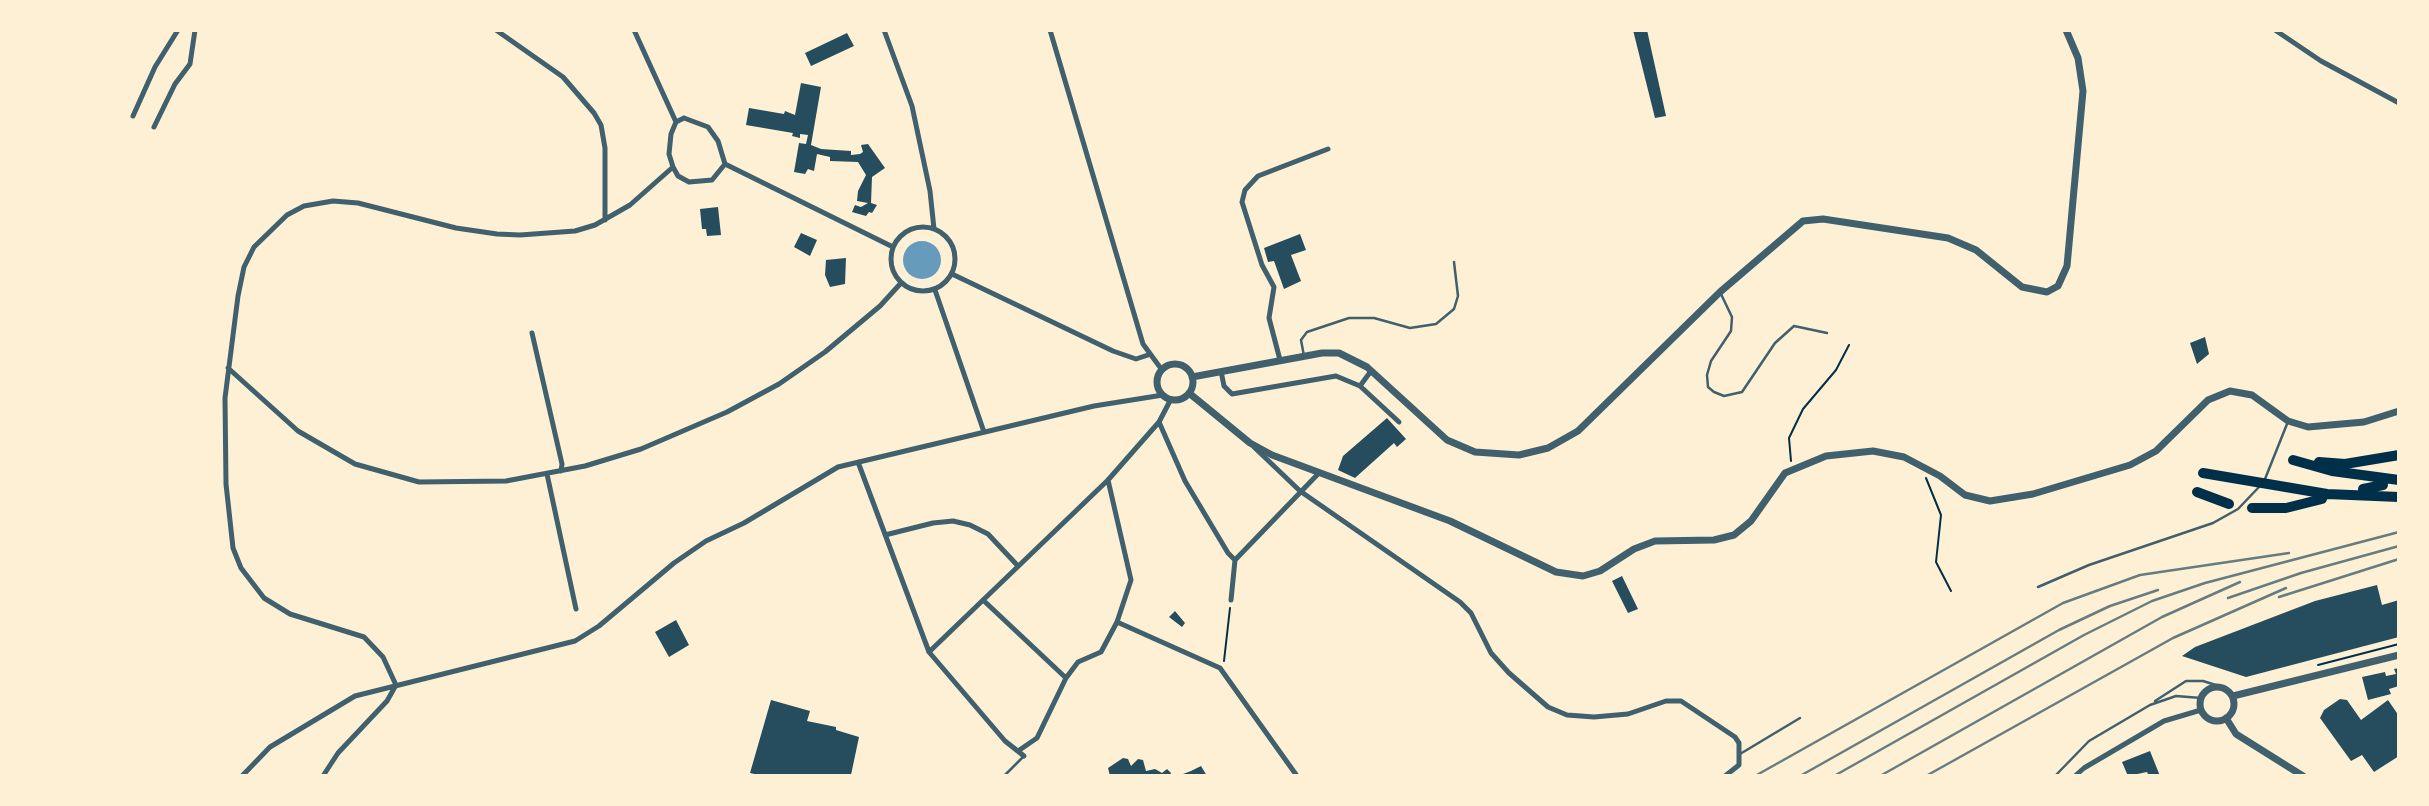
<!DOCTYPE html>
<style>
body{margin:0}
#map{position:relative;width:2429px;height:806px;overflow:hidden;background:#fdf0d5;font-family:Lora,serif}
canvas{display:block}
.frame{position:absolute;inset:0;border:32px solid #fdf0d5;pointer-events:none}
</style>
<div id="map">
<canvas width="2429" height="806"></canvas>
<div class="frame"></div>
</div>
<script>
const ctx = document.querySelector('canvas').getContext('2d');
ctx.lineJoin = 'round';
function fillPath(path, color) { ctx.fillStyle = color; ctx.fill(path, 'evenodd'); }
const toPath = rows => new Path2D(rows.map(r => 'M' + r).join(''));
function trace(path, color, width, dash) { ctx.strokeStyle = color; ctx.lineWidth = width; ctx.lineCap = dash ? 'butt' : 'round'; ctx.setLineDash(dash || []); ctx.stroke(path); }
fillPath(toPath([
 '903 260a19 19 0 1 1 38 0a19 19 0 1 1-38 0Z'
]), '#669bbc');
fillPath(toPath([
 [1633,30,1647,30,1666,116,1655,118],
 [847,33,854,46,811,66,805,53],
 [801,83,821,87,811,145,821,149,851,151,851,155,860,154,863,152,861,145,868,144,885,168,872,177,871,203,877,205,872,213,869,212,866,216,852,212,855,205,861,207,868,203,857,201,858,191,866,175,858,162,830,161,830,157,817,154,814,171,808,169,805,174,794,172,799,143,806,144,808,135,800,134,800,138,792,136,793,133,746,125,749,108,784,114,785,111,795,115],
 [718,207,721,235,707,236,706,229,702,229,700,209],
 [801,233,817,240,810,256,794,247],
 [1300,234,1306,250,1291,255,1301,281,1284,289,1274,261,1268,262,1264,248],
 [846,258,845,284,830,287,825,275,826,260],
 [2205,337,2209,354,2197,364,2190,343],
 [1387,418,1406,439,1397,447,1394,443,1355,478,1338,470,1343,456],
 [1622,576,1638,609,1628,613,1612,581],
 [2377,585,2382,605,2399,600,2399,637,2246,677,2182,656,2195,647,2315,601],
 [1175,611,1185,623,1182,627,1169,617],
 [676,620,689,645,669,657,655,632],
 [2399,668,2399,686,2389,689,2391,694,2368,700,2362,677,2385,672,2386,676,2396,674,2394,669],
 [2340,699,2347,700,2361,720,2388,700,2399,716,2399,756,2374,772,2362,755,2351,761,2320,718,2324,710],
 [771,700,810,711,807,721,836,727,836,730,859,737,851,775,763,776,750,773],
 [2150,751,2160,776,2149,776,2147,772,2128,776,2122,762],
 [1123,758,1128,759,1131,766,1138,759,1143,760,1146,771,1155,769,1162,773,1167,769,1171,773,1170,776,1110,776,1108,768],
 [1201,766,1207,776,1183,774,1191,771]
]), '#264d5e');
trace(toPath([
 [1791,461,1789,438,1803,409,1836,370,1849,345],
 [1926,478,1941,515,1936,562,1951,591],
 [1224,661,1230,608],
 [2318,665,2399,644]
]), '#003049', 2);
trace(toPath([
 [1720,292,1732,317,1731,331,1711,361,1707,375,1708,387,1714,392,1724,396,1742,392,1775,343,1794,326,1827,333],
 [1304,356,1301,340,1307,332,1349,318,1374,318,1410,328,1436,324,1454,309,1458,296,1454,262],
 [2265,479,2287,424],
 [2038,587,2089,565,2213,523,2238,509,2259,487],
 [2155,701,2186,681,2203,681,2219,686],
 [1740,754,1800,718],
 [1004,776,1024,756],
 [2055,776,2089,741,2150,705,2176,696,2201,698]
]), '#3f606c', 2.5);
trace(toPath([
 [496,30,563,77,594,113,601,125,605,148,605,220],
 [634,30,676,122],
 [884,30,912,106,930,191,934,229],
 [1050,30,1143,344,1162,370],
 [2275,30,2321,61,2399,103],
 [133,116,155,67,178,30],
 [684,118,708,127,718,141,725,164,712,180,689,182,678,176,673,167,669,154,671,134,676,122,684,118],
 [154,127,175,84,190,64,195,30],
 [725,164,893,247],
 '891 259a32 32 0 1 1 64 0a32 32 0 1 1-64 0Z',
 [952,274,1113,351,1136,359,1148,355],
 [935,290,984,432],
 [532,333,562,464,561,471],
 [1280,360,1269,318,1274,287,1262,265,1242,202,1245,190,1258,176,1328,149],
 [228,368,298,431,355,464,419,482,506,481,585,466,641,449,727,412,779,384,825,352,880,306,901,283],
 [1221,371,1224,386,1232,394,1336,376,1360,386,1399,422],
 [1360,386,1371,371],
 [1159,422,1185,481,1228,553,1235,560],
 [1254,447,1300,491,1460,602,1471,613,1491,653,1509,673,1548,707,1567,715,1594,717,1628,714,1666,701,1681,701,1735,737,1739,743,1739,765,1725,776],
 [858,462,929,652,1005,741,1024,756],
 [547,474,576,609],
 [885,535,933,523,953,521,970,525,988,534,1018,566],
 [1235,560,1318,474],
 [983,600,1066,678],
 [1231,600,1235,560],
 [1117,622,1220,668,1297,776],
 [929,652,1108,480,1159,422,1171,399],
 [396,685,383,657,364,637,290,614,264,598,241,568,233,548,226,484,225,398,238,296,244,267,254,247,287,215,304,206,333,201,358,203,456,228,497,234,520,235,575,231,595,225,630,205,673,167],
 [1018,751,1037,738,1066,678,1078,662,1101,652,1117,622,1131,580,1108,480],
 [242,776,270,747,355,696,575,641,599,626,674,563,706,541,744,523,838,467,1094,406,1163,395],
 [323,776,338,753,387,701,396,685],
 [2075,776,2084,768,2164,721,2201,710]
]), '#3f606c', 5);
trace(toPath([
 '1157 382a18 18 0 1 1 36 0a18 18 0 1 1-36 0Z',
 [1192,377,1322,353,1339,353,1367,367,1447,440,1475,452,1519,455,1548,448,1578,431,1720,292,1803,221,1823,219,1948,238,1976,250,2022,287,2047,292,2058,286,2067,266,2083,91,2078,58,2066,30],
 [1189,393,1250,443,1272,455,1450,521,1556,572,1583,576,1600,571,1634,549,1655,541,1714,540,1734,535,1751,521,1785,473,1826,456,1873,451,1904,457,1940,476,1965,495,1990,501,2033,494,2130,465,2156,451,2208,400,2230,391,2252,395,2288,421,2308,427,2364,422,2399,411],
 '2200 704a17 17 0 1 1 34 0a17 17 0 1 1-34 0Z',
 [2233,696,2399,655],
 [2226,718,2236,734,2303,776]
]), '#3f606c', 7);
trace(toPath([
 [2293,460,2332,471,2399,480],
 [2319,462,2345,464,2399,455],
 [2203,473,2327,494,2399,497],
 [2363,489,2383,485],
 [2197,492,2229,504],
 [2252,508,2286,508,2322,499]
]), '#003049', 10);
trace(toPath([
 [2279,597,2399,559],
 [2228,598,2301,573,2399,546],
 [1755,776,2063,603,2140,575,2289,553],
 [1800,776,2059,630,2110,606,2158,590],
 [1834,776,2084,635,2152,601,2205,583,2399,532],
 [1880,776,2162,617,2240,582],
 [1926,776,2173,638,2286,588]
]), '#657d81', 2.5);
</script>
